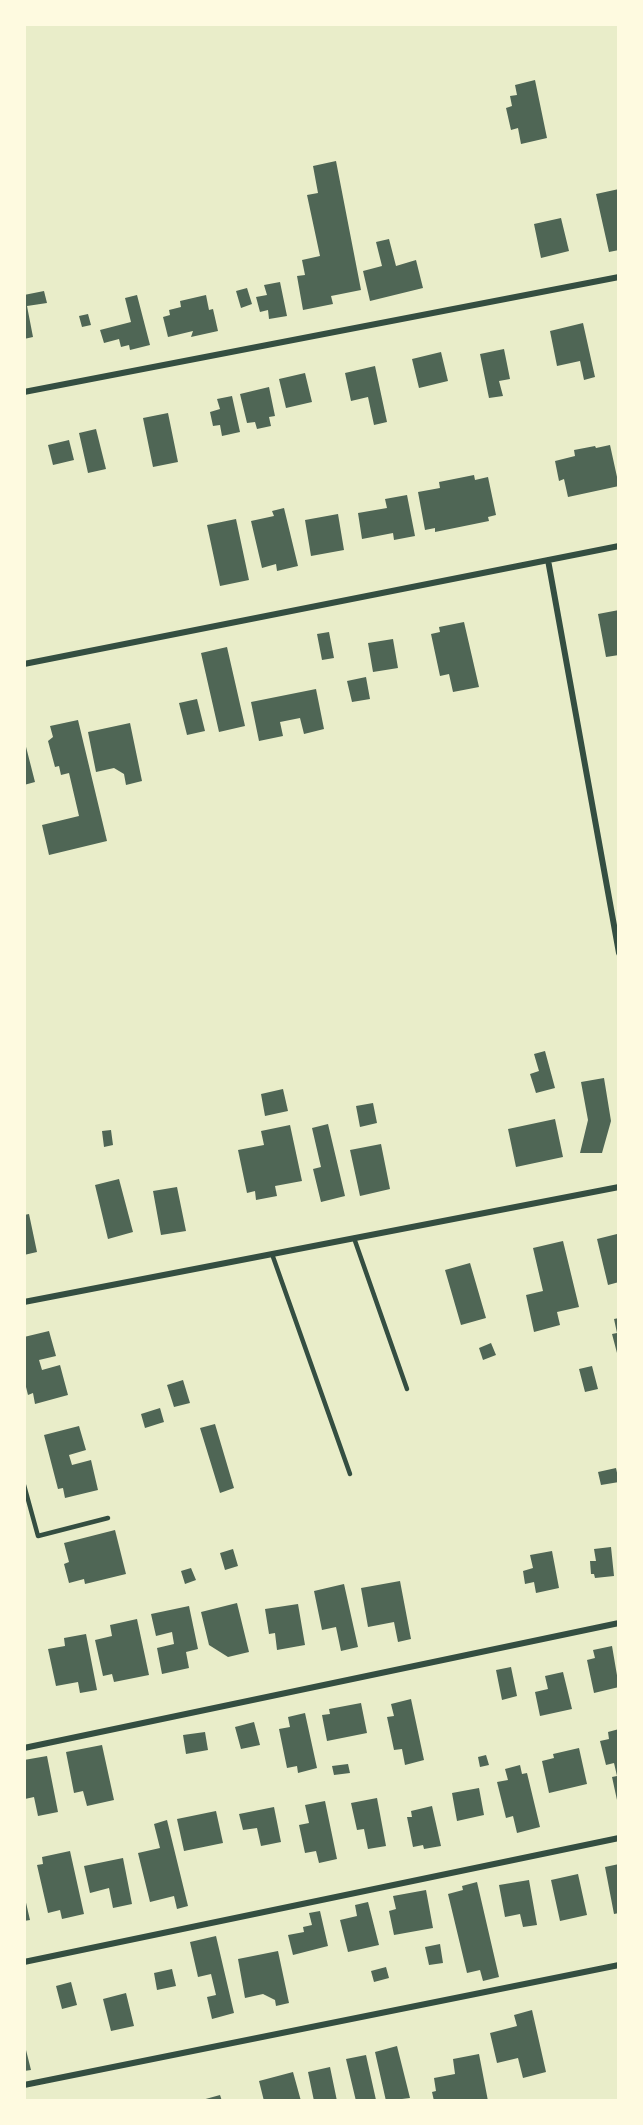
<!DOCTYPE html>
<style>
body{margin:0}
#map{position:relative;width:643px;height:2125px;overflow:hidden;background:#e9edc9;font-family:Raleway,sans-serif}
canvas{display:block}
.frame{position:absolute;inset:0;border:26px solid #fefae0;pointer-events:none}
</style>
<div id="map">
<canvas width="643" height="2125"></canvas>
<div class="frame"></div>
</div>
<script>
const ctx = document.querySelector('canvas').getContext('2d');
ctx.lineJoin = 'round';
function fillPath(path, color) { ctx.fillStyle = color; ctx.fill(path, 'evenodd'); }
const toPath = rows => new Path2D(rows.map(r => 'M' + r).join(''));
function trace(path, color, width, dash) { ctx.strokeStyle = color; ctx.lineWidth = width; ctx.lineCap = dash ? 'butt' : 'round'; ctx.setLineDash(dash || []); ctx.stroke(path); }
fillPath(toPath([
 [535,80,547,138,521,144,518,128,511,130,506,108,512,106,510,96,517,95,515,85],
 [336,161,361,290,331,296,333,304,303,310,297,276,305,275,302,260,320,256,307,195,318,193,313,166],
 [619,189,619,250,609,252,596,194],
 [561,218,569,251,541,258,534,224],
 [389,239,396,266,416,260,423,288,370,301,363,271,382,266,376,242],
 [280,282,287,316,269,319,268,310,260,312,256,297,267,295,264,285],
 [247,288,252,304,241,308,236,291],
 [44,291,47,303,27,306,33,337,24,339,24,295],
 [137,295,150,345,130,350,129,345,121,347,119,339,104,343,100,330,131,322,125,298],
 [206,295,209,310,213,309,218,331,191,337,193,331,168,337,163,317,170,315,169,310,181,307,180,301],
 [88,314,91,325,82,327,79,316],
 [583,323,595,377,584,380,580,361,557,366,550,331],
 [504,349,510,379,499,381,503,396,489,398,480,354],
 [441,352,448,381,419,388,412,359],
 [375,366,387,422,374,425,368,397,351,401,345,373],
 [305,373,312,402,286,408,279,379],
 [269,387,275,416,269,417,271,426,257,429,255,422,247,423,240,394],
 [232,396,240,432,222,436,220,425,213,426,210,412,220,409,217,399],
 [168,413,178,462,153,467,143,418],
 [96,429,106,469,88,473,79,433],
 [69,440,74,460,53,465,48,445],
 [610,445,619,486,568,497,564,479,559,481,555,461,575,456,574,450,595,446,596,448],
 [474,475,475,480,488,477,496,515,488,517,489,521,435,532,435,528,425,530,418,492,440,488,439,482],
 [407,495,415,536,394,540,393,533,362,539,358,513,387,508,385,499],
 [284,508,298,566,277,571,276,564,262,568,251,521,274,516,272,511],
 [338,514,344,550,311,556,305,520],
 [236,519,249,580,220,586,207,525],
 [619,610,619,655,606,657,598,614],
 [464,622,479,687,453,692,449,674,440,676,431,634,440,632,439,627],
 [329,632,334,658,322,660,317,634],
 [393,639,398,668,373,672,368,643],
 [227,647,245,726,219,732,201,653],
 [366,677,370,699,352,702,347,681],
 [316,689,324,729,304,734,300,718,280,722,283,736,259,741,251,702],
 [197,699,205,731,187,735,179,703],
 [78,720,107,841,49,855,42,825,79,816,69,773,61,775,59,766,55,767,48,741,53,737,50,726],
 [130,723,142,781,126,785,124,774,114,768,96,772,88,732],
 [24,739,35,782,24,785],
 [545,1051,555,1088,536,1093,530,1074,539,1071,534,1054],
 [604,1078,611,1121,602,1153,580,1153,588,1120,581,1082],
 [283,1089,288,1111,265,1116,261,1094],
 [373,1103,377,1123,360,1127,356,1106],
 [555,1119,563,1157,516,1167,508,1129],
 [328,1124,345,1196,321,1202,313,1169,321,1167,312,1128],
 [290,1125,302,1181,275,1186,277,1196,256,1200,255,1191,247,1193,238,1150,264,1145,261,1131],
 [111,1130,113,1145,104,1147,102,1131],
 [381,1144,390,1189,360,1196,350,1150],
 [119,1179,133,1232,108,1239,95,1185],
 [177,1187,186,1231,161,1235,153,1191],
 [29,1214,37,1252,24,1255,24,1215],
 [617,1234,619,1243,619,1282,608,1285,597,1239],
 [563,1241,579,1307,557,1312,560,1325,534,1332,526,1295,543,1291,533,1248],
 [470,1263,486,1318,461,1325,445,1270],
 [619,1318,619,1352,617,1353,612,1334,617,1333,614,1319],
 [49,1331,56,1356,39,1360,42,1370,60,1365,68,1395,35,1404,33,1393,28,1395,24,1379,24,1337],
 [491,1343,496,1355,483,1360,479,1348],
 [592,1366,598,1389,585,1392,579,1369],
 [183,1380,190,1403,174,1407,167,1385],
 [160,1408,164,1422,145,1428,141,1414],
 [215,1424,234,1488,220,1493,200,1428],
 [79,1426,86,1450,69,1455,72,1465,91,1460,98,1490,65,1498,63,1488,58,1489,44,1435],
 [616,1468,619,1482,601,1485,598,1472],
 [115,1530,126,1574,85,1584,84,1579,69,1583,64,1564,69,1562,64,1543],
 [611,1547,614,1576,595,1578,594,1574,591,1574,590,1561,596,1561,594,1549],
 [233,1549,238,1566,225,1570,220,1553],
 [552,1551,559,1588,536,1593,534,1582,525,1584,523,1571,533,1568,530,1555],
 [191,1568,196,1580,185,1584,181,1571],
 [400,1581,411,1639,398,1642,394,1622,368,1627,361,1588],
 [344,1584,358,1647,341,1651,336,1627,322,1630,314,1591],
 [237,1603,249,1652,228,1657,209,1645,201,1612],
 [298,1604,305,1645,277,1650,275,1633,269,1634,265,1609],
 [189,1606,198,1649,186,1652,189,1668,162,1674,157,1648,174,1644,172,1632,156,1636,151,1614],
 [137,1619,149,1675,114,1682,112,1674,103,1676,95,1640,112,1636,110,1625],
 [86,1634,97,1690,80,1693,78,1682,56,1686,48,1649,65,1646,64,1638],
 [612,1646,619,1687,594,1693,587,1660,595,1658,593,1650],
 [511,1667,517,1696,502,1700,496,1670],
 [563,1672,572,1709,540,1716,535,1692,548,1689,545,1676],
 [411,1699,424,1760,405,1765,402,1749,394,1750,387,1717,394,1716,391,1704],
 [361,1703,367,1733,327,1741,322,1715,330,1714,329,1709],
 [305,1713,317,1768,298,1773,297,1766,287,1768,279,1729,290,1727,288,1717],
 [254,1722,260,1745,241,1749,235,1727],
 [619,1729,619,1800,617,1800,612,1777,617,1776,614,1763,606,1765,600,1741,609,1739,608,1732],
 [205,1732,208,1750,186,1754,183,1735],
 [102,1745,114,1800,87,1806,83,1791,74,1793,66,1752],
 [579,1748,587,1784,549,1793,542,1761,554,1758,553,1754],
 [486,1755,489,1765,480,1767,478,1757],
 [47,1756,58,1812,38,1816,34,1797,25,1799,24,1760],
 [348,1764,350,1773,334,1775,332,1766],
 [520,1765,522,1774,527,1773,540,1827,517,1833,513,1816,506,1818,497,1782,508,1780,505,1769],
 [479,1788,484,1815,457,1821,452,1793],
 [377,1798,386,1846,368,1849,364,1829,357,1830,351,1803],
 [325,1801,337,1859,319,1863,316,1851,305,1853,299,1825,309,1823,305,1805],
 [432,1806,441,1846,424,1849,423,1845,413,1847,407,1817,412,1817,411,1811],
 [274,1807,281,1842,261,1846,257,1828,243,1830,239,1814],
 [216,1811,223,1843,184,1851,177,1819],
 [167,1820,188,1906,177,1909,174,1896,150,1902,138,1853,160,1848,154,1824],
 [70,1851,84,1914,62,1919,60,1910,48,1913,37,1865,43,1864,42,1857],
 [123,1858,132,1904,113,1908,109,1888,90,1893,84,1866],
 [619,1864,619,1913,614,1914,605,1867],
 [578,1874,587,1915,560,1921,551,1880],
 [529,1880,537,1925,523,1927,520,1914,505,1917,499,1885],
 [477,1882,499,1977,483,1981,480,1970,467,1973,448,1894,463,1890,462,1886],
 [426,1890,433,1928,394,1935,389,1911,396,1909,393,1896],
 [24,1894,30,1920,24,1921],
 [368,1902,379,1945,348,1952,340,1920,357,1916,355,1905],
 [320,1911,328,1946,293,1955,288,1935,304,1932,303,1927,312,1925,309,1913],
 [216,1936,234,2013,212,2019,207,1997,216,1995,211,1974,198,1977,190,1942],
 [440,1944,443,1963,429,1965,425,1947],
 [278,1951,289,2003,276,2006,275,2000,263,1994,245,1998,238,1959],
 [386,1967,389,1978,374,1982,371,1971],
 [172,1969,176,1986,157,1990,154,1973],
 [71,1982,77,2005,62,2009,56,1986],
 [126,1993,134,2026,111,2031,103,1999],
 [532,2010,546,2072,523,2078,518,2058,497,2063,490,2033,517,2026,514,2015],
 [24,2042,31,2070,24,2071],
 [397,2046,410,2098,386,2101,375,2052],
 [479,2054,488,2101,434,2101,432,2092,436,2091,434,2078,455,2074,453,2059],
 [366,2055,376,2100,356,2101,346,2059],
 [330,2067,337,2101,314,2101,308,2072],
 [293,2072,301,2101,264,2101,259,2081],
 [220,2095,222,2101,202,2101,202,2100]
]), '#4f6655');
trace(toPath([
 [354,1238,407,1389],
 [272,1254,350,1474],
 [24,1485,38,1536,108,1518]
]), '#344e41', 4.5);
trace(toPath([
 [24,392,619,277],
 [548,560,619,953],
 [24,664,619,546],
 [24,1302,619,1187],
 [24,1748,619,1623],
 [24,1962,619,1838],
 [24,2085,619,1965]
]), '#344e41', 6);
</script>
